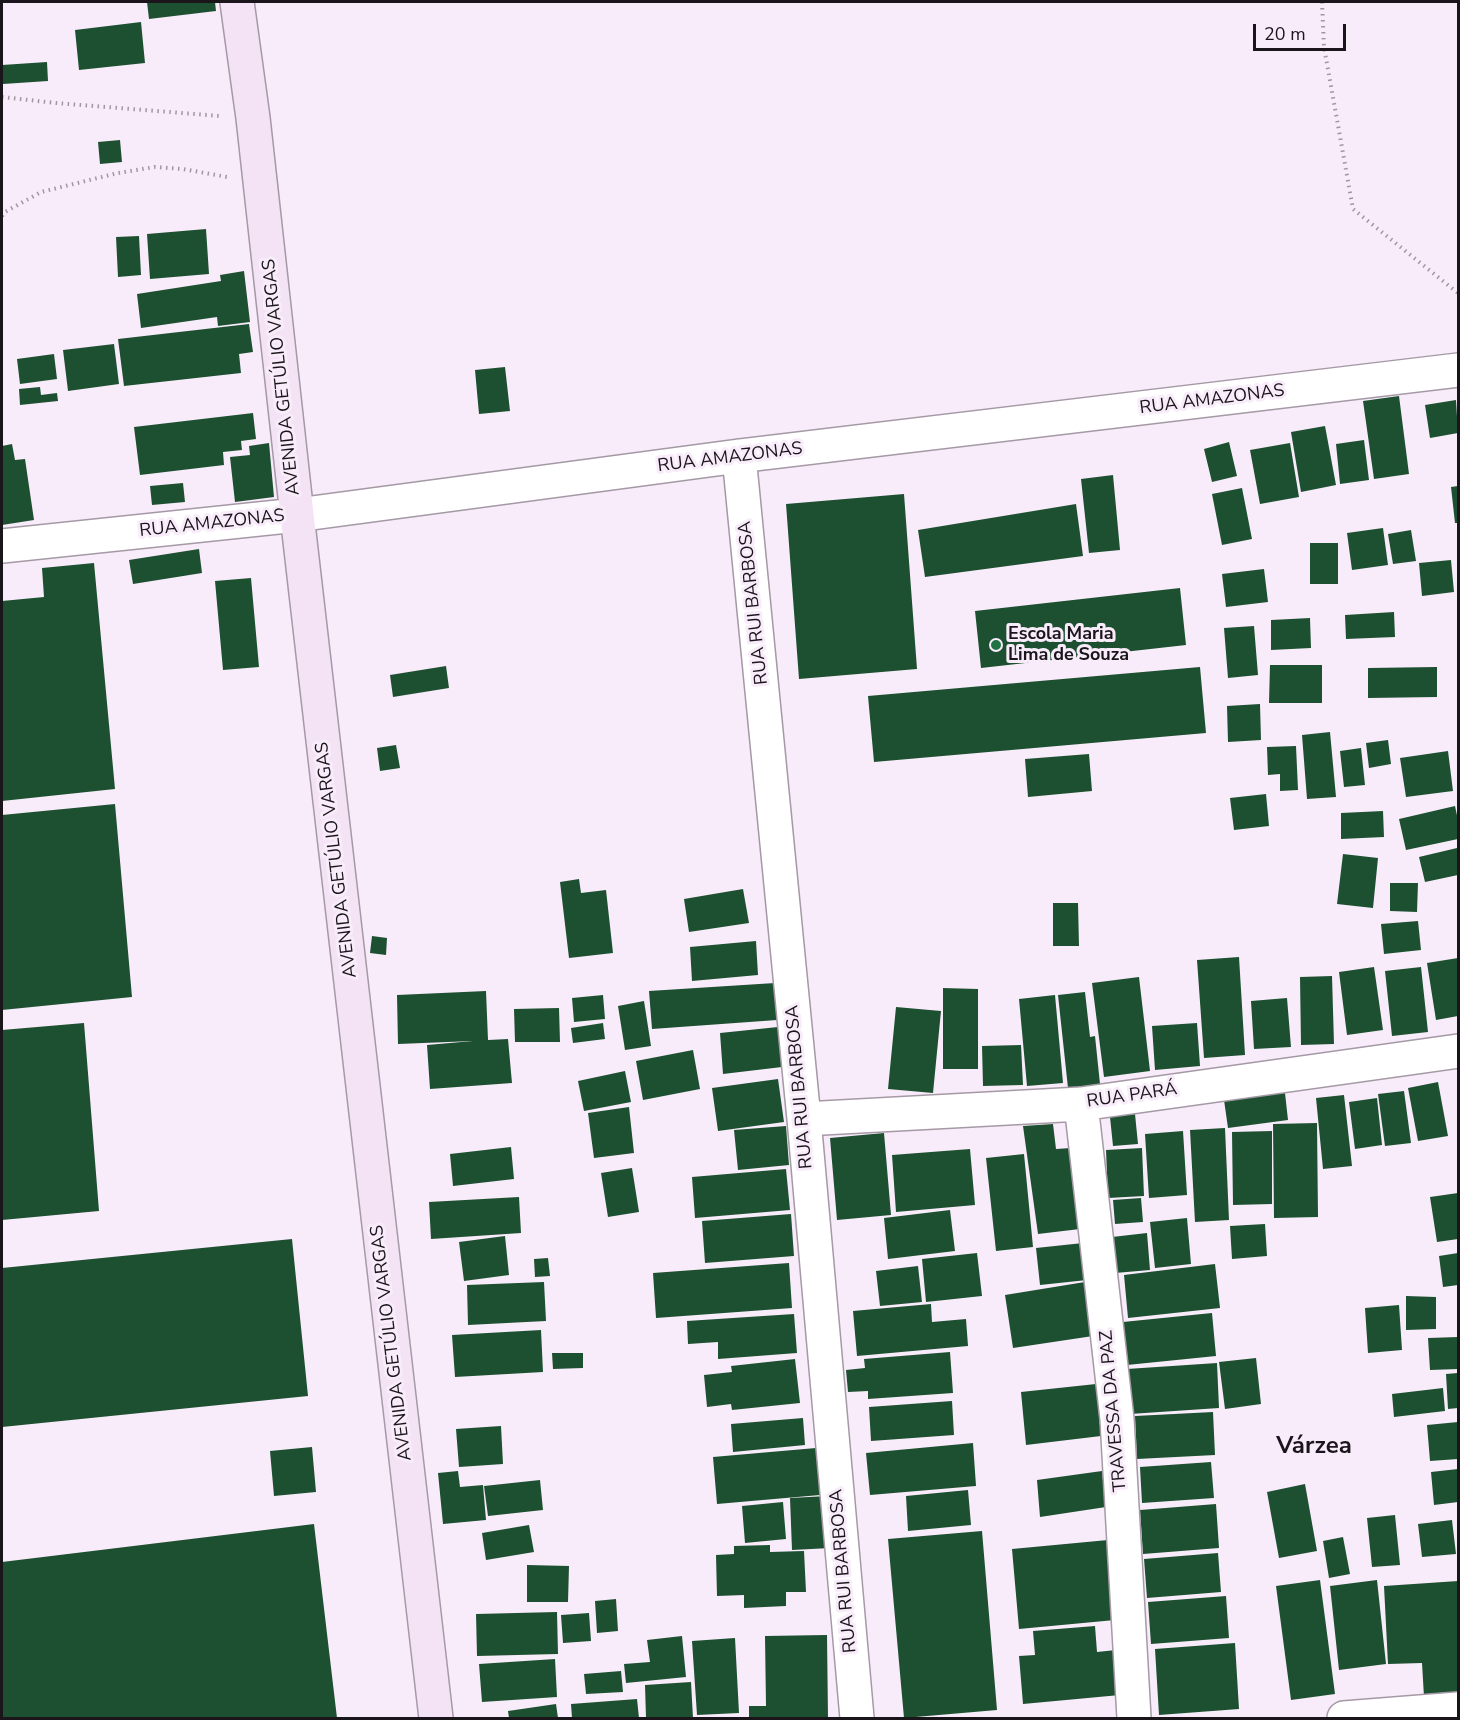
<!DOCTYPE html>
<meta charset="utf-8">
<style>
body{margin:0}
#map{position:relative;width:1460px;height:1720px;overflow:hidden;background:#f9ecfa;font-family:"Nunito Sans",sans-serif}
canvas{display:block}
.frame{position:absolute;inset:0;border:3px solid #19151a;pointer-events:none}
.scale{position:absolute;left:1253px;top:24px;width:93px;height:27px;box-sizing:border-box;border:3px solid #19151a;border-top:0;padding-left:8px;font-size:18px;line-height:21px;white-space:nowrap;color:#19151a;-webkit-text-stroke:4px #f9ecfa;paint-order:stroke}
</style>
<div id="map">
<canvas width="1460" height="1720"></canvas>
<div class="frame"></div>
<div class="scale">20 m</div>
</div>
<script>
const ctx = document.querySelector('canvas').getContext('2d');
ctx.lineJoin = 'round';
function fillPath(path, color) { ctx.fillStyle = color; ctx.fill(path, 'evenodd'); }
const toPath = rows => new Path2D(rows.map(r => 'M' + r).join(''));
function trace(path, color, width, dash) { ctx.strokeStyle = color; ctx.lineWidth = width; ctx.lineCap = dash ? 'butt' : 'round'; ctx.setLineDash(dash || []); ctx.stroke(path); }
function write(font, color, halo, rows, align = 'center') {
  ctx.font = font + ' "Nunito Sans",sans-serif'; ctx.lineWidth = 6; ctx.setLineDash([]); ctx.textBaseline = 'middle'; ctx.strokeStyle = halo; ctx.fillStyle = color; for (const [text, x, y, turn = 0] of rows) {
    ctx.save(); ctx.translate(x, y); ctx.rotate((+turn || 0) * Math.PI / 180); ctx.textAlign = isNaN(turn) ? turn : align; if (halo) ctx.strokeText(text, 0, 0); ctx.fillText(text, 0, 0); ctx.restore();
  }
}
fillPath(toPath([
 [147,2,215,2,216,11,149,19],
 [141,22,145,63,79,70,75,30],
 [47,62,48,81,3,84,2,65],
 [120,140,122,162,100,164,98,142],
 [206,229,209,274,150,279,147,234],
 [139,236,141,275,118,277,116,237],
 [244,271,250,322,218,326,217,317,141,328,137,294,221,281,220,275],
 [249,324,253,352,239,354,241,373,124,386,118,339],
 [114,344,119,384,68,391,63,350],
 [54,354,57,379,20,384,17,359],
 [505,367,510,411,479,414,475,370],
 [40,387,41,395,57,393,58,401,20,405,19,389],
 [1399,396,1409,474,1374,479,1363,401],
 [1456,400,1458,433,1430,438,1425,405],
 [253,413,256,439,241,441,242,450,223,452,224,465,140,475,134,427],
 [1325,426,1336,485,1301,492,1291,432],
 [1364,440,1369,480,1340,484,1336,444],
 [1229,442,1237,476,1212,482,1204,449],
 [269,443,274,497,235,502,230,457,250,455,249,446],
 [1290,443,1299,497,1260,504,1250,450],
 [12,444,15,460,25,459,34,520,2,525,2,446],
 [1113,475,1120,550,1089,553,1081,479],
 [183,483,185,502,152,505,150,486],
 [1458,486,1458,523,1455,523,1451,487],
 [1242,488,1252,539,1222,545,1212,494],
 [904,494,917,669,799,679,786,504],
 [1076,504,1083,556,925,577,918,530],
 [1383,528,1388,565,1352,570,1347,533],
 [1411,530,1416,561,1393,564,1388,534],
 [1310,543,1338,543,1338,584,1310,584],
 [199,549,202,573,133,584,129,560],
 [1451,560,1454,592,1422,596,1419,563],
 [94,563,115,789,2,801,2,601,44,597,42,568],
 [1264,569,1268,602,1226,607,1222,574],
 [251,578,259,667,223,670,215,581],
 [1180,588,1186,645,981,668,975,611],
 [1394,612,1395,637,1346,639,1345,615],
 [1310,618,1311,648,1271,650,1271,620],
 [1254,626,1258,675,1228,678,1224,628],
 [1270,665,1322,665,1322,703,1269,703],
 [446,666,449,688,393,697,390,675],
 [1200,667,1206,733,874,762,868,696],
 [1437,667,1437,697,1368,698,1368,668],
 [1260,704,1261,740,1228,742,1227,706],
 [1330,732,1336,797,1307,799,1302,735],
 [1388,740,1391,764,1369,768,1366,743],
 [396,745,400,768,380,771,377,748],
 [1296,746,1298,790,1280,791,1280,774,1268,775,1267,747],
 [1361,748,1365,785,1344,787,1340,751],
 [1448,751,1453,791,1406,797,1400,758],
 [1089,754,1092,791,1028,797,1025,759],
 [1266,794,1269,826,1234,830,1230,798],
 [115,804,132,997,2,1010,2,815],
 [1455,806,1458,820,1458,839,1406,850,1399,819],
 [1383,811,1384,837,1341,839,1341,813],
 [1457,848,1458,856,1458,875,1425,882,1419,857],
 [1343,854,1378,858,1373,908,1337,904],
 [579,879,581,893,606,890,613,953,569,958,560,882],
 [1390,883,1418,883,1417,912,1390,911],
 [743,889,749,923,689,932,684,899],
 [1053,903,1078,903,1079,946,1053,946],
 [1418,921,1421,950,1384,954,1381,924],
 [372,936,387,938,386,955,370,953],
 [756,941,758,975,692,981,690,947],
 [1239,957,1245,1055,1204,1058,1197,960],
 [1458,958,1458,1016,1436,1020,1427,963],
 [1374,967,1383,1030,1347,1035,1339,972],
 [1421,967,1428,1032,1392,1036,1385,971],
 [1332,976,1334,1044,1301,1045,1300,977],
 [1139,977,1150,1071,1104,1077,1092,983],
 [775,983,777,1020,652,1029,649,991],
 [943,988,978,989,978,1069,943,1069],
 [486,991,488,1040,508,1039,512,1083,430,1089,427,1045,473,1041,398,1044,397,995],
 [1085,992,1090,1037,1095,1036,1100,1084,1068,1088,1058,995],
 [603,995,605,1019,574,1022,572,998],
 [1055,995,1063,1083,1027,1086,1019,999],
 [1287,998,1291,1047,1254,1049,1251,1001],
 [644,1001,651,1046,625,1050,618,1006],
 [896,1007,941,1011,933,1093,888,1089],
 [559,1008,560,1042,515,1042,514,1009],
 [84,1023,99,1211,2,1220,2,1030],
 [603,1023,605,1039,573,1043,571,1028],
 [1197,1023,1200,1066,1155,1070,1152,1026],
 [778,1027,782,1067,723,1074,720,1033],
 [1021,1045,1023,1085,983,1086,982,1046],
 [693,1050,700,1089,643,1100,636,1061],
 [625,1071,631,1102,584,1111,578,1081],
 [778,1079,784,1122,718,1131,712,1088],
 [1438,1082,1448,1136,1418,1141,1408,1088],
 [1404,1091,1411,1143,1385,1146,1378,1094],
 [1285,1093,1288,1120,1228,1128,1224,1100],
 [1344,1095,1352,1166,1323,1169,1316,1098],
 [1377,1098,1382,1145,1355,1149,1349,1102],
 [629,1107,634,1153,594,1158,588,1113],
 [1135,1114,1138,1144,1113,1146,1110,1117],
 [1317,1123,1318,1217,1274,1218,1273,1124],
 [1053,1124,1056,1149,1071,1148,1080,1229,1038,1234,1023,1126],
 [786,1126,789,1165,738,1170,734,1130],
 [1225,1128,1229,1220,1195,1222,1190,1130],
 [1183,1131,1187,1195,1149,1198,1145,1134],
 [1272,1131,1272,1204,1233,1205,1232,1132],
 [884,1133,891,1215,837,1220,830,1138],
 [511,1147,514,1179,453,1186,450,1154],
 [1142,1148,1144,1196,1108,1198,1106,1150],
 [970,1149,975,1205,896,1212,892,1155],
 [1024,1154,1033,1247,996,1251,986,1158],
 [632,1168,639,1212,608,1217,601,1173],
 [786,1169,790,1210,695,1218,692,1177],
 [1458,1193,1458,1239,1437,1242,1430,1197],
 [519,1197,521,1233,431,1239,429,1202],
 [1141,1198,1143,1222,1115,1224,1113,1200],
 [950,1210,955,1251,888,1259,884,1218],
 [791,1214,794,1256,705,1263,702,1221],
 [1187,1218,1191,1264,1155,1268,1150,1222],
 [1265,1224,1267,1256,1232,1259,1230,1226],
 [1147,1233,1150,1270,1115,1273,1112,1237],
 [505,1236,509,1275,464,1281,459,1242],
 [292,1239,308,1396,2,1427,2,1268],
 [1083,1243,1087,1280,1040,1285,1036,1248],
 [977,1253,982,1296,926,1302,922,1259],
 [1458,1253,1458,1285,1443,1287,1439,1256],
 [548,1258,550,1276,535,1277,534,1259],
 [789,1263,792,1308,656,1318,653,1273],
 [1215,1264,1220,1308,1128,1318,1124,1275],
 [918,1266,922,1302,880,1306,876,1271],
 [544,1282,546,1321,468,1325,467,1285],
 [1085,1282,1093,1336,1013,1348,1005,1295],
 [1406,1296,1436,1297,1436,1329,1406,1330],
 [931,1304,932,1322,966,1319,968,1346,857,1356,853,1311],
 [1399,1305,1402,1350,1368,1353,1365,1308],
 [1212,1313,1216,1356,1127,1365,1123,1322],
 [794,1314,797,1353,718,1359,718,1342,688,1344,687,1321],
 [541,1330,543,1372,455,1377,452,1335],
 [1458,1337,1458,1369,1430,1370,1428,1338],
 [950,1352,953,1393,868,1399,868,1391,848,1392,846,1370,865,1368,864,1359],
 [552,1353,583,1353,583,1368,553,1369],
 [1256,1358,1261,1404,1225,1409,1219,1362],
 [795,1359,800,1403,732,1410,731,1404,707,1407,704,1375,732,1372,731,1366],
 [1217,1363,1219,1408,1130,1414,1127,1369],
 [1458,1373,1458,1408,1448,1409,1446,1374],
 [1096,1384,1101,1436,1026,1445,1021,1392],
 [1443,1388,1445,1411,1394,1417,1392,1394],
 [952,1401,954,1435,871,1441,869,1407],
 [1213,1412,1215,1455,1137,1459,1135,1416],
 [803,1418,805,1445,733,1452,731,1424],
 [1458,1422,1458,1459,1430,1461,1427,1425],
 [501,1426,503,1464,459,1467,456,1429],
 [973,1443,976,1486,870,1495,866,1453],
 [312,1447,316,1492,274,1496,270,1451],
 [816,1448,820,1495,717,1504,713,1457],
 [1211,1462,1214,1498,1142,1503,1140,1467],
 [1458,1469,1458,1502,1434,1505,1431,1472],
 [458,1471,460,1487,483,1485,486,1520,443,1524,438,1473],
 [1102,1471,1106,1507,1040,1517,1037,1480],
 [540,1480,543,1510,488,1516,484,1486],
 [1305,1484,1317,1551,1279,1558,1267,1492],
 [968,1490,971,1525,908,1531,906,1496],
 [828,1496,830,1548,792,1550,790,1498],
 [783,1502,786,1539,745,1543,742,1506],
 [1216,1504,1219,1548,1143,1554,1140,1510],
 [1395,1515,1400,1565,1372,1567,1367,1518],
 [1452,1520,1456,1554,1422,1557,1418,1524],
 [314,1524,337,1718,2,1718,2,1562],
 [529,1525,534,1552,486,1560,482,1533],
 [982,1531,997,1710,904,1718,888,1539],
 [1343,1537,1350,1574,1329,1578,1323,1541],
 [1108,1540,1115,1620,1019,1629,1012,1549],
 [770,1545,770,1552,804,1551,806,1592,786,1592,786,1606,744,1608,744,1595,717,1596,716,1555,734,1554,734,1546],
 [1218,1553,1221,1592,1147,1598,1144,1559],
 [527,1565,569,1566,568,1602,527,1602],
 [1320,1580,1335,1694,1291,1700,1276,1586],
 [1377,1580,1386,1664,1339,1670,1330,1586],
 [1458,1581,1458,1695,1424,1697,1422,1663,1388,1664,1384,1586],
 [1226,1596,1229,1638,1151,1644,1148,1602],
 [616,1599,618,1631,597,1633,595,1601],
 [557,1612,558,1654,477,1656,476,1614],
 [589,1613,591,1641,563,1643,561,1615],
 [1095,1626,1097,1652,1116,1650,1120,1695,1023,1704,1019,1656,1035,1655,1033,1631],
 [827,1635,828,1718,749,1718,749,1706,766,1706,765,1636],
 [682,1636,686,1677,626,1683,624,1664,650,1662,647,1640],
 [735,1638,739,1713,697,1715,692,1641],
 [1235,1643,1239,1709,1159,1715,1155,1649],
 [555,1659,557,1697,482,1702,479,1664],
 [621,1671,623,1692,586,1694,584,1674],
 [691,1682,693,1718,646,1718,645,1685],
 [637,1699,639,1718,572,1718,571,1704],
 [556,1704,558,1718,509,1718,508,1711]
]), '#1d5031');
const street = toPath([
 [739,456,804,1119,857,1718],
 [2,546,297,515,739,456,1458,370],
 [1081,1104,1117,1419,1134,1718],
 [804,1119,1081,1104,1458,1051],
 [1344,1718,1458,1709]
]);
const secondary = toPath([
 [237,2,253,118,297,515,436,1718]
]);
trace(street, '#a599a6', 36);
trace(secondary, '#a599a6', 36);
trace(toPath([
 [1322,2,1324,47,1353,209,1458,293],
 [2,97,56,103,220,116],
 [2,216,5,212,41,192,118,173,155,167,183,169,227,177]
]), '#a096a1', 4, [1.5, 4.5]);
trace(street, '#fff', 33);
trace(secondary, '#f3e3f5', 33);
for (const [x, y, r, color] of [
 [996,645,6,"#217344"]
]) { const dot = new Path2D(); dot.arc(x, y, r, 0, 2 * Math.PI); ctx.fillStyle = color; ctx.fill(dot); trace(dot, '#f9ecfa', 2); }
write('18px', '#19151a', '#f9ecfa', [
 ["AVENIDA GETÚLIO VARGAS",282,377,-96],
 ["RUA AMAZONAS",1212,400,-7],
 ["RUA AMAZONAS",730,458,-7],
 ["RUA AMAZONAS",212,524,-6],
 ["RUA RUI BARBOSA",754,603,-96],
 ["AVENIDA GETÚLIO VARGAS",337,860,-97],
 ["RUA RUI BARBOSA",800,1087,-95],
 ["RUA PARÁ",1132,1096,-8],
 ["AVENIDA GETÚLIO VARGAS",392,1343,-97],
 ["TRAVESSA DA PAZ",1114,1411,-95],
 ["RUA RUI BARBOSA",844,1571,-95]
]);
write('bold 18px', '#19151a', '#f9ecfa', [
 ["Escola Maria",1008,635],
 ["Lima de Souza",1008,656]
], 'left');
write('bold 24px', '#19151a', '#f9ecfa', [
 ["Várzea",1314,1447]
]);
</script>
